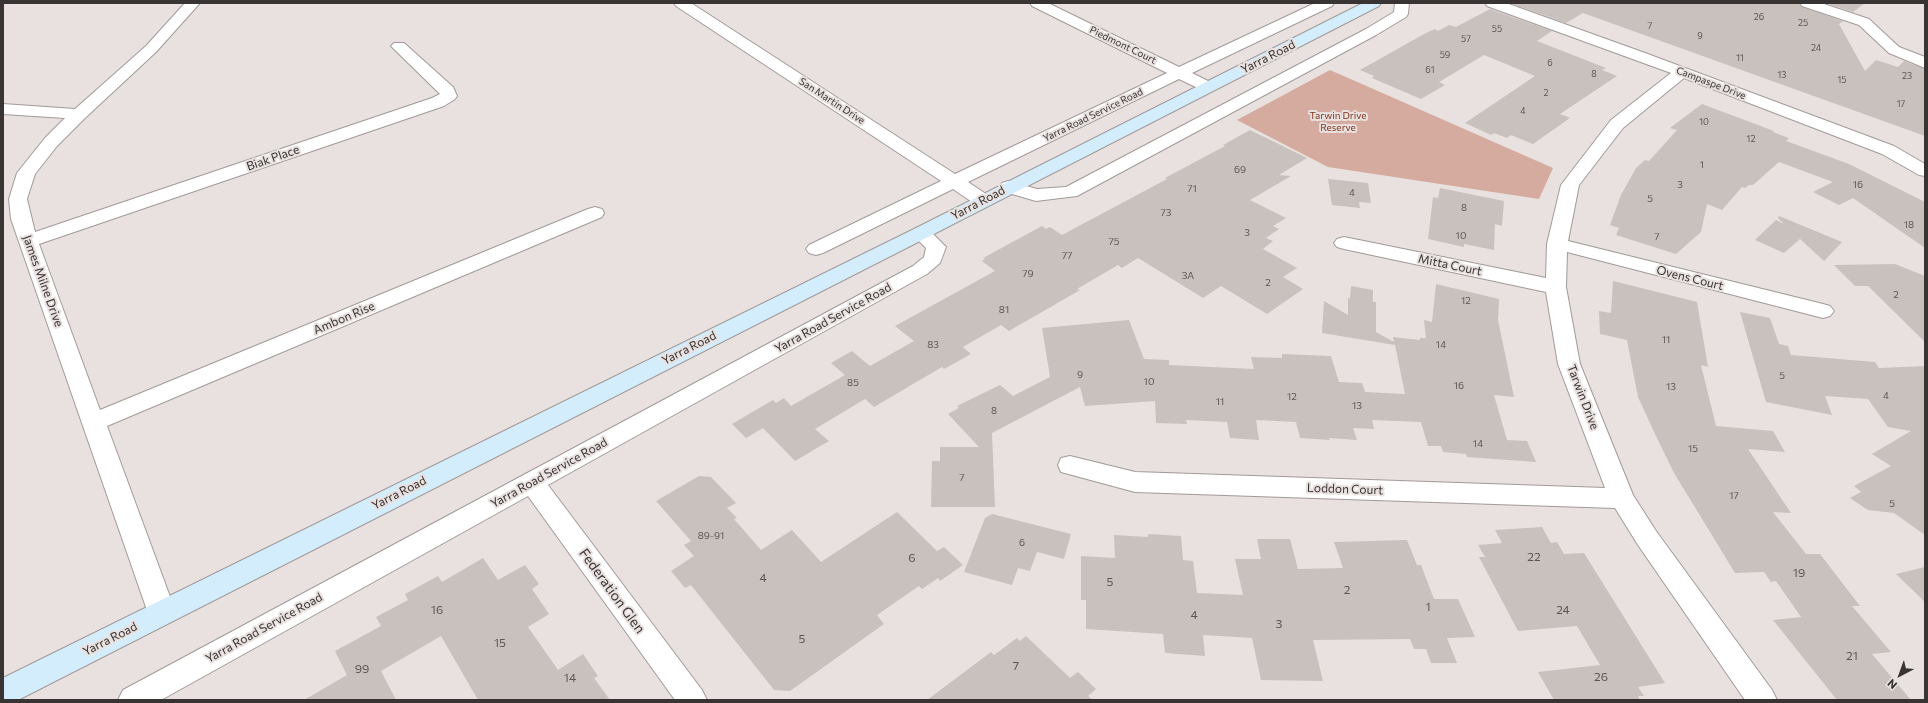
<!DOCTYPE html>
<style>
body{margin:0}
#map{position:relative;width:1928px;height:703px;overflow:hidden;background:#e9e1df;font-family:Commissioner,sans-serif}
canvas{display:block}
.frame{position:absolute;inset:0;border:4px solid #373433;pointer-events:none}
.north{position:absolute;left:1880px;top:655px;width:40px;height:40px;-webkit-text-stroke:3px #e9e1df;paint-order:stroke;rotate:221deg;font-size:11px;font-weight:700;line-height:16px;text-align:center;color:#373433}
.north::after{content:'';display:block;margin:auto;width:14px;height:18px;background:#373433;clip-path:polygon(50% 0,100% 100%,50% 72%,0 100%)}
</style>
<div id="map">
<canvas width="1928" height="703"></canvas>
<div class="frame"></div>
<div class="north">N</div>
</div>
<script>
const ctx = document.querySelector('canvas').getContext('2d');
ctx.lineJoin = 'round';
function fillPath(path, color) { ctx.fillStyle = color; ctx.fill(path, 'evenodd'); }
const toPath = rows => new Path2D(rows.map(r => 'M' + r).join(''));
function trace(path, color, width, dash) { ctx.strokeStyle = color; ctx.lineWidth = width; ctx.lineCap = dash ? 'butt' : 'round'; ctx.setLineDash(dash || []); ctx.stroke(path); }
function write(font, color, halo, rows, align = 'center') {
  ctx.font = font + ' Commissioner,sans-serif'; ctx.lineWidth = 4; ctx.setLineDash([]); ctx.textBaseline = 'middle'; ctx.strokeStyle = halo; ctx.fillStyle = color; for (const [text, x, y, turn = 0] of rows) {
    ctx.save(); ctx.translate(x, y); ctx.rotate((+turn || 0) * Math.PI / 180); ctx.textAlign = isNaN(turn) ? turn : align; if (halo) ctx.strokeText(text, 0, 0); ctx.fillText(text, 0, 0); ctx.restore();
  }
}
fillPath(toPath([
 [1330,70,1553,168,1539,199,1328,167,1237,120]
]), '#d4ab9e');
fillPath(toPath([
 [1510,3,1799,3,1802,7,1843,21,1839,24,1865,71,1876,60,1898,67,1904,61,1925,69,1925,136,1583,13,1566,23],
 [1826,3,1865,3,1853,12],
 [1490,9,1552,31,1537,41,1606,68,1602,70,1617,76,1560,114,1570,118,1533,144,1511,135,1507,138,1494,133,1491,135,1465,123,1535,76,1484,55,1439,82,1445,85,1421,99,1372,78,1374,76,1360,70,1424,34,1435,29,1438,31,1449,25,1456,27],
 [1702,104,1774,131,1773,132,1789,138,1786,141,1849,164,1925,202,1925,248,1853,198,1839,205,1813,192,1833,182,1779,162,1753,185,1749,185,1745,188,1742,187,1722,210,1707,204,1701,232,1676,254,1616,235,1619,228,1610,225,1621,195,1636,168,1645,160,1649,161,1677,130,1670,128],
 [1250,130,1307,158,1279,175,1291,176,1250,200,1286,218,1273,226,1279,229,1266,238,1273,241,1263,249,1297,268,1283,277,1303,289,1267,314,1221,286,1203,298,1138,258,1122,268,1118,265,1077,289,1080,290,1009,331,1001,325,963,347,971,354,944,369,942,367,874,407,865,399,815,429,829,441,795,461,763,428,746,438,732,424,773,400,776,403,784,398,791,406,845,375,831,363,852,351,870,366,914,341,895,326,995,271,982,261,985,259,983,258,1042,226,1046,229,1050,227,1062,235,1167,179,1165,178,1225,146,1223,145],
 [1328,179,1368,183,1371,203,1359,202,1360,208,1332,205],
 [1440,188,1504,201,1502,226,1495,224,1494,250,1464,244,1464,247,1428,239,1433,197,1438,198],
 [1779,216,1842,242,1824,261,1800,239,1784,253,1755,240,1776,220,1784,224,1778,218],
 [1895,264,1925,276,1925,342,1868,286,1855,286,1834,265],
 [1613,281,1697,302,1708,367,1701,365,1716,426,1773,431,1785,452,1748,449,1791,513,1773,512,1806,554,1820,554,1860,606,1852,606,1891,652,1872,654,1911,700,1837,700,1773,620,1801,617,1776,581,1771,582,1764,572,1735,573,1674,473,1656,436,1638,397,1627,340,1600,334,1599,311,1611,313],
 [1436,284,1499,299,1498,320,1514,397,1494,395,1507,440,1527,441,1536,462,1467,457,1466,454,1443,452,1441,446,1428,446,1421,422,1372,420,1374,429,1353,428,1357,440,1329,438,1330,440,1300,438,1296,422,1256,420,1259,440,1230,438,1227,422,1186,420,1187,424,1156,423,1155,401,1085,406,1080,387,992,433,995,507,931,507,932,461,940,461,940,447,979,447,948,414,959,408,957,406,1000,385,1013,396,1050,377,1042,328,1129,320,1144,359,1169,360,1169,365,1254,369,1251,357,1282,358,1282,354,1331,356,1339,382,1362,383,1365,392,1405,394,1395,345,1322,333,1324,301,1348,315,1348,297,1350,299,1351,286,1373,290,1373,302,1376,302,1376,332,1394,342,1393,337,1420,340,1420,338,1426,338,1424,320,1432,322],
 [1740,312,1770,318,1779,344,1788,346,1791,355,1875,362,1879,368,1925,366,1925,535,1894,513,1868,510,1850,498,1861,492,1854,486,1891,466,1872,454,1911,431,1888,427,1868,399,1825,396,1832,415,1766,402],
 [699,476,711,477,736,503,727,508,737,518,734,519,761,550,792,530,821,562,897,512,937,551,944,547,963,565,940,581,938,578,922,589,919,586,877,615,884,624,790,691,774,690,691,585,685,588,671,571,694,556,684,545,691,541,656,501],
 [992,514,1071,534,1064,559,1037,552,1030,571,1018,568,1012,585,964,572,985,518],
 [1542,527,1551,543,1557,542,1564,554,1584,553,1665,683,1638,687,1644,696,1638,696,1640,700,1554,700,1538,672,1600,665,1577,626,1518,631,1479,557,1485,557,1478,545,1502,543,1495,530],
 [1148,534,1181,536,1183,560,1193,561,1197,593,1243,595,1235,559,1261,559,1257,539,1290,539,1298,569,1343,568,1334,542,1407,540,1417,565,1421,565,1434,599,1458,599,1475,637,1447,638,1457,663,1431,663,1426,649,1414,649,1410,639,1313,640,1323,681,1261,680,1252,638,1203,635,1205,656,1165,653,1163,634,1086,629,1086,600,1081,600,1081,556,1115,558,1114,535,1148,537],
 [483,558,498,580,525,565,539,584,532,589,549,614,528,627,558,670,583,654,598,676,594,678,610,700,478,700,441,636,381,671,396,700,304,700,347,675,335,651,381,626,376,617,408,600,405,594,438,576,442,582],
 [1925,567,1925,602,1896,574],
 [1026,636,1070,678,1078,672,1096,689,1088,696,1093,700,927,700,991,652,994,655,1017,638,1020,641]
]), '#c8c1be');
const street = toPath([
 [185,3,200,3,156,52,85,118,57,146,35,174,27,199,35,232,432,98,440,94,394,49,391,46,394,43,404,43,453,87,457,96,455,99,444,106,39,244,100,410,588,209,595,207,602,209,604,213,602,217,107,426,176,613,172,621,162,625,152,621,148,613,11,219,9,199,17,173,45,138,65,118,3,114,3,104,75,109,146,46,185,3],
 [674,3,691,3,955,174,1167,73,1032,6,1030,3,1048,3,1179,67,1315,3,1334,3,1332,6,1192,73,1214,84,1216,87,1214,90,1208,92,1202,90,1179,79,968,182,989,196,991,200,989,204,982,206,975,204,953,189,823,253,816,255,809,253,806,249,809,245,941,181,676,6,674,3],
 [1395,3,1409,3,1408,14,1406,17,1376,35,1077,196,1036,201,1002,191,999,187,1002,183,1008,181,1037,189,1066,187,1366,29,1394,12,1395,3],
 [1485,3,1506,3,1645,53,1894,146,1925,164,1925,176,1919,175,1882,154,1684,78,1623,128,1579,185,1568,241,1823,304,1830,306,1834,311,1830,316,1823,318,1567,252,1566,287,1580,364,1633,495,1656,531,1772,690,1777,700,1745,700,1638,545,1615,508,1135,492,1061,472,1058,465,1061,458,1070,456,1135,472,1605,488,1558,364,1546,292,1344,249,1337,247,1334,243,1337,239,1344,237,1546,278,1547,244,1561,185,1611,120,1671,73,1487,6,1485,3],
 [1800,3,1821,3,1869,19,1899,47,1925,57,1925,68,1889,53,1859,25,1802,6,1800,3],
 [921,227,928,229,946,247,940,263,927,274,548,485,702,690,707,700,675,700,528,496,161,700,118,700,123,690,913,266,924,257,926,248,911,233,914,229,921,227]
]);
const secondary = toPath([
 [1363,3,1381,3,1379,6,928,237,18,700,3,700,3,678,914,229,1363,3]
]);
trace(street, '#a19a98', 2);
trace(secondary, '#a19a98', 2);
fillPath(street, '#fff');
fillPath(secondary, '#d4edfd');
write('9px', '#5b5756', null, [
 ["26",1759,17],
 ["25",1803,23],
 ["7",1650,26],
 ["55",1497,29],
 ["9",1700,36],
 ["57",1466,39],
 ["24",1816,48],
 ["59",1445,55],
 ["11",1740,58],
 ["6",1550,63],
 ["61",1430,70],
 ["8",1594,74],
 ["13",1782,75],
 ["23",1907,76],
 ["15",1842,80],
 ["2",1546,93],
 ["17",1901,104],
 ["4",1523,111],
 ["10",1704,122],
 ["12",1751,139]
]);
write('10px', '#373433', '#e9e1df', [
 ["Piedmont Court",1123,45,26],
 ["Campaspe Drive",1711,83,21],
 ["San Martin Drive",832,101,33],
 ["Yarra Road Service Road",1093,115,-26]
]);
write('10px', '#80361f', '#e9e1df', [
 ["Tarwin Drive",1338,116],
 ["Reserve",1338,128]
]);
write('10px', '#5b5756', null, [
 ["1",1702,165],
 ["69",1240,170],
 ["3",1680,185],
 ["16",1858,185],
 ["71",1192,189],
 ["4",1352,193],
 ["5",1650,199],
 ["8",1464,208],
 ["73",1166,213],
 ["18",1909,225],
 ["3",1247,233],
 ["10",1461,236],
 ["7",1657,237],
 ["75",1114,242],
 ["77",1067,256],
 ["79",1028,274],
 ["3A",1188,276],
 ["2",1268,283],
 ["2",1896,295],
 ["12",1466,301],
 ["81",1004,310],
 ["11",1666,340],
 ["83",933,345],
 ["14",1441,345],
 ["9",1080,375],
 ["5",1782,376],
 ["10",1149,382],
 ["85",853,383],
 ["16",1459,386],
 ["13",1671,387],
 ["4",1886,396],
 ["12",1292,397],
 ["11",1220,402],
 ["13",1357,406],
 ["8",994,411],
 ["14",1478,444],
 ["15",1693,449],
 ["7",962,478],
 ["17",1734,496],
 ["5",1892,504],
 ["89-91",711,536],
 ["6",1022,543]
]);
write('12px', '#373433', '#e9e1df', [
 ["Yarra Road",1268,57,-27],
 ["Biak Place",273,158,-19],
 ["Yarra Road",978,203,-28],
 ["Mitta Court",1450,265,12],
 ["Ovens Court",1690,278,14],
 ["James Milne Drive",43,281,70],
 ["Ambon Rise",344,318,-23],
 ["Yarra Road Service Road",833,318,-29],
 ["Yarra Road",689,348,-27],
 ["Tarwin Drive",1583,397,69],
 ["Yarra Road Service Road",549,473,-29],
 ["Loddon Court",1345,489,2],
 ["Yarra Road",399,493,-27],
 ["Yarra Road Service Road",264,628,-29],
 ["Yarra Road",110,639,-27]
]);
write('12px', '#5b5756', null, [
 ["22",1534,557],
 ["6",912,558],
 ["19",1799,573],
 ["4",763,578],
 ["5",1110,582],
 ["2",1347,590],
 ["1",1428,607],
 ["16",437,610],
 ["24",1563,610],
 ["4",1194,615],
 ["3",1279,624],
 ["5",802,639],
 ["15",500,643],
 ["21",1852,656],
 ["7",1016,666],
 ["99",362,669],
 ["26",1601,677],
 ["14",570,678]
]);
write('14px', '#373433', '#e9e1df', [
 ["Federation Glen",612,591,54]
]);
</script>
